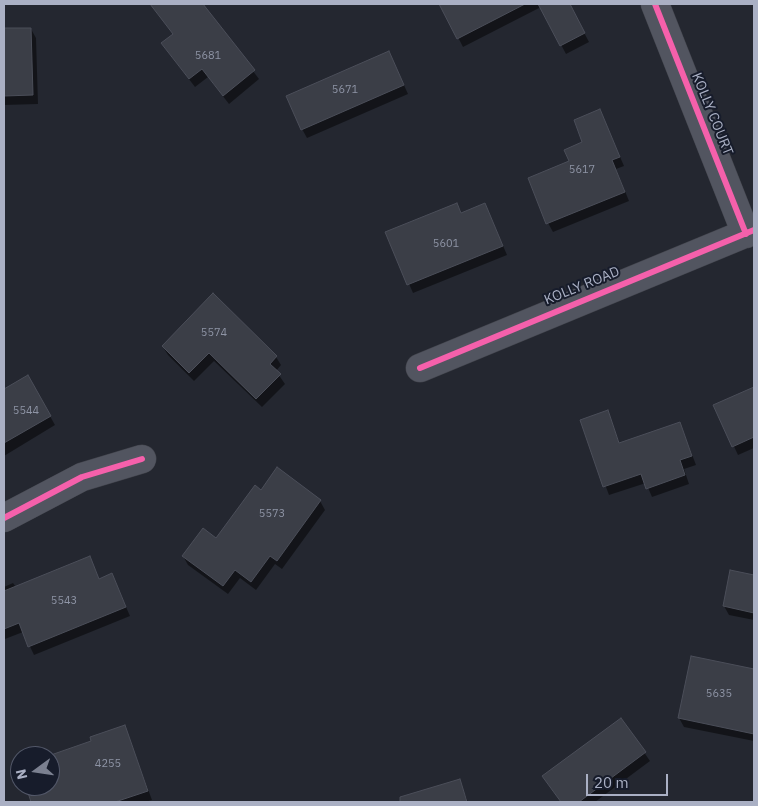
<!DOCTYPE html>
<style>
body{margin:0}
#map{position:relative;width:758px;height:806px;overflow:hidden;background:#242730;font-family:"IBM Plex Sans",sans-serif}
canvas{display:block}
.frame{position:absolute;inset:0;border:5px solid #aab0c4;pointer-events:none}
.north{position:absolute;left:10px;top:746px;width:50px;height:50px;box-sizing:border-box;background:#171c2b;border:1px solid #525768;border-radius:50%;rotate:256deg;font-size:14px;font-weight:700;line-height:20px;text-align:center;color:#aab0c4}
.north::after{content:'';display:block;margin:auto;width:18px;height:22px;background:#7b8090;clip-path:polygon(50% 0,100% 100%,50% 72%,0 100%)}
.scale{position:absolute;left:586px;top:774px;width:82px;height:22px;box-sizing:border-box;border:2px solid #aab0c4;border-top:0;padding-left:6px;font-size:15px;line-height:18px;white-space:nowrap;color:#aab0c4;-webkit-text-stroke:4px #171c2b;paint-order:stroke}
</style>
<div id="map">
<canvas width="758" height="806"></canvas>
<div class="frame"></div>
<div class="north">N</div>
<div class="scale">20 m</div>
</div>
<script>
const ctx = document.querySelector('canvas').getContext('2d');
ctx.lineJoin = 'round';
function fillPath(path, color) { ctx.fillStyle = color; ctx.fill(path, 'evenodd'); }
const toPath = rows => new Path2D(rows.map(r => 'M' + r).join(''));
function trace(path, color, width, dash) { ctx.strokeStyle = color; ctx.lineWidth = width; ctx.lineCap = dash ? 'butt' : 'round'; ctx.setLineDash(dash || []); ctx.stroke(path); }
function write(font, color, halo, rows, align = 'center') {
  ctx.font = font + ' "IBM Plex Sans",sans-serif'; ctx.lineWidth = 4; ctx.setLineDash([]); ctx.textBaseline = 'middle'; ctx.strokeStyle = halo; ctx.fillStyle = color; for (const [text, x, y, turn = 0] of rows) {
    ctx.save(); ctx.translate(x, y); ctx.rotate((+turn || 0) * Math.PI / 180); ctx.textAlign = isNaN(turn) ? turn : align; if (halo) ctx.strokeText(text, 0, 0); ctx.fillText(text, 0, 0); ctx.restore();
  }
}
fillPath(toPath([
 [151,4,202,4,259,79,229,104,208,77,195,87,162,44,174,35],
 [445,4,569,4,589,42,566,54,541,7,463,47,442,6],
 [31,29,36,38,38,104,4,105,4,30],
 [393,61,408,94,307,138,302,129],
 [600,111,624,166,616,169,629,201,553,232,548,223],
 [457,204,465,219,485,204,507,255,413,293,387,233],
 [213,295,276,357,281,365,276,371,285,384,262,407,214,361,194,381,168,355,163,347],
 [28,377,55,425,4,456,4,390],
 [754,388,754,448,738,455,715,406],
 [607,412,620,444,680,423,696,465,684,469,689,484,652,497,646,483,609,495,581,421],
 [320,501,325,510,282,569,275,564,256,590,240,578,228,594,188,565,183,556,216,540],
 [94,567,99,580,112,575,130,616,34,655,23,632,5,639,4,587,13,583,16,587],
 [731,572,754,576,754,620,729,615,724,606],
 [692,658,754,670,754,741,684,727,679,718],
 [621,719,650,761,595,802,561,802,544,777],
 [125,727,152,800,145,802,33,802,27,786,50,786,50,756,93,742],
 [459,780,468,802,429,802,426,790]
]), '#0007');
const building = toPath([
 [150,4,203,4,255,70,223,96,202,69,189,79,161,43,173,34,150,4],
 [439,4,525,4,457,39,439,4],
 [538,4,570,4,585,33,560,46,538,4],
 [4,28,31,28,33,95,4,96,4,28],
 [389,51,404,85,301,130,286,96,389,51],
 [600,109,620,157,612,160,625,192,546,224,528,178,569,161,564,150,582,142,574,120,600,109],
 [457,203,461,213,485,203,503,246,407,285,385,232,457,203],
 [213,293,277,356,270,364,281,374,256,399,209,353,189,373,162,346,213,293],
 [28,375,51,416,4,443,4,389,28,375],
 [754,387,754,437,732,447,713,405,754,387],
 [608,410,619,443,680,422,692,456,680,460,685,475,646,489,641,474,603,487,580,420,608,410],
 [277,467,321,500,277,561,270,556,251,582,235,570,223,586,182,556,203,528,216,538,255,485,261,490,277,467],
 [90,556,99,579,112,573,126,607,28,647,19,623,4,629,4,591,90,556],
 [730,570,754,575,754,613,723,606,730,570],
 [691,656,754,669,754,734,678,718,691,656],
 [621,718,646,752,579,802,561,802,542,776,621,718],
 [125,725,148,791,115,802,31,802,26,786,50,786,50,756,48,756,91,741,90,737,125,725],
 [460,779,467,802,400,802,400,797,460,779]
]);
fillPath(building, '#3b3e47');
trace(building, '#4b4e59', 1);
const street = toPath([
 [655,4,746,234],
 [420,368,754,230],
 [4,518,82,477,142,459]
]);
trace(street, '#41434b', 29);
trace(street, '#525560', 28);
trace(toPath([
 [655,4,746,234],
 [420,368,754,230],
 [4,518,82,477,142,459]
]), '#f560ab', 6);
write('11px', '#8e94a5', null, [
 ["5681",208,56],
 ["5671",345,90],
 ["5617",582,170],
 ["5601",446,244],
 ["5574",214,333],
 ["5544",26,411],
 ["5573",272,514],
 ["5543",64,601],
 ["5635",719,694],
 ["4255",108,764]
]);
write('14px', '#aab0c4', '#171c2b', [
 ["KOLLY COURT",712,114,68],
 ["KOLLY ROAD",582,286,-22]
]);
</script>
